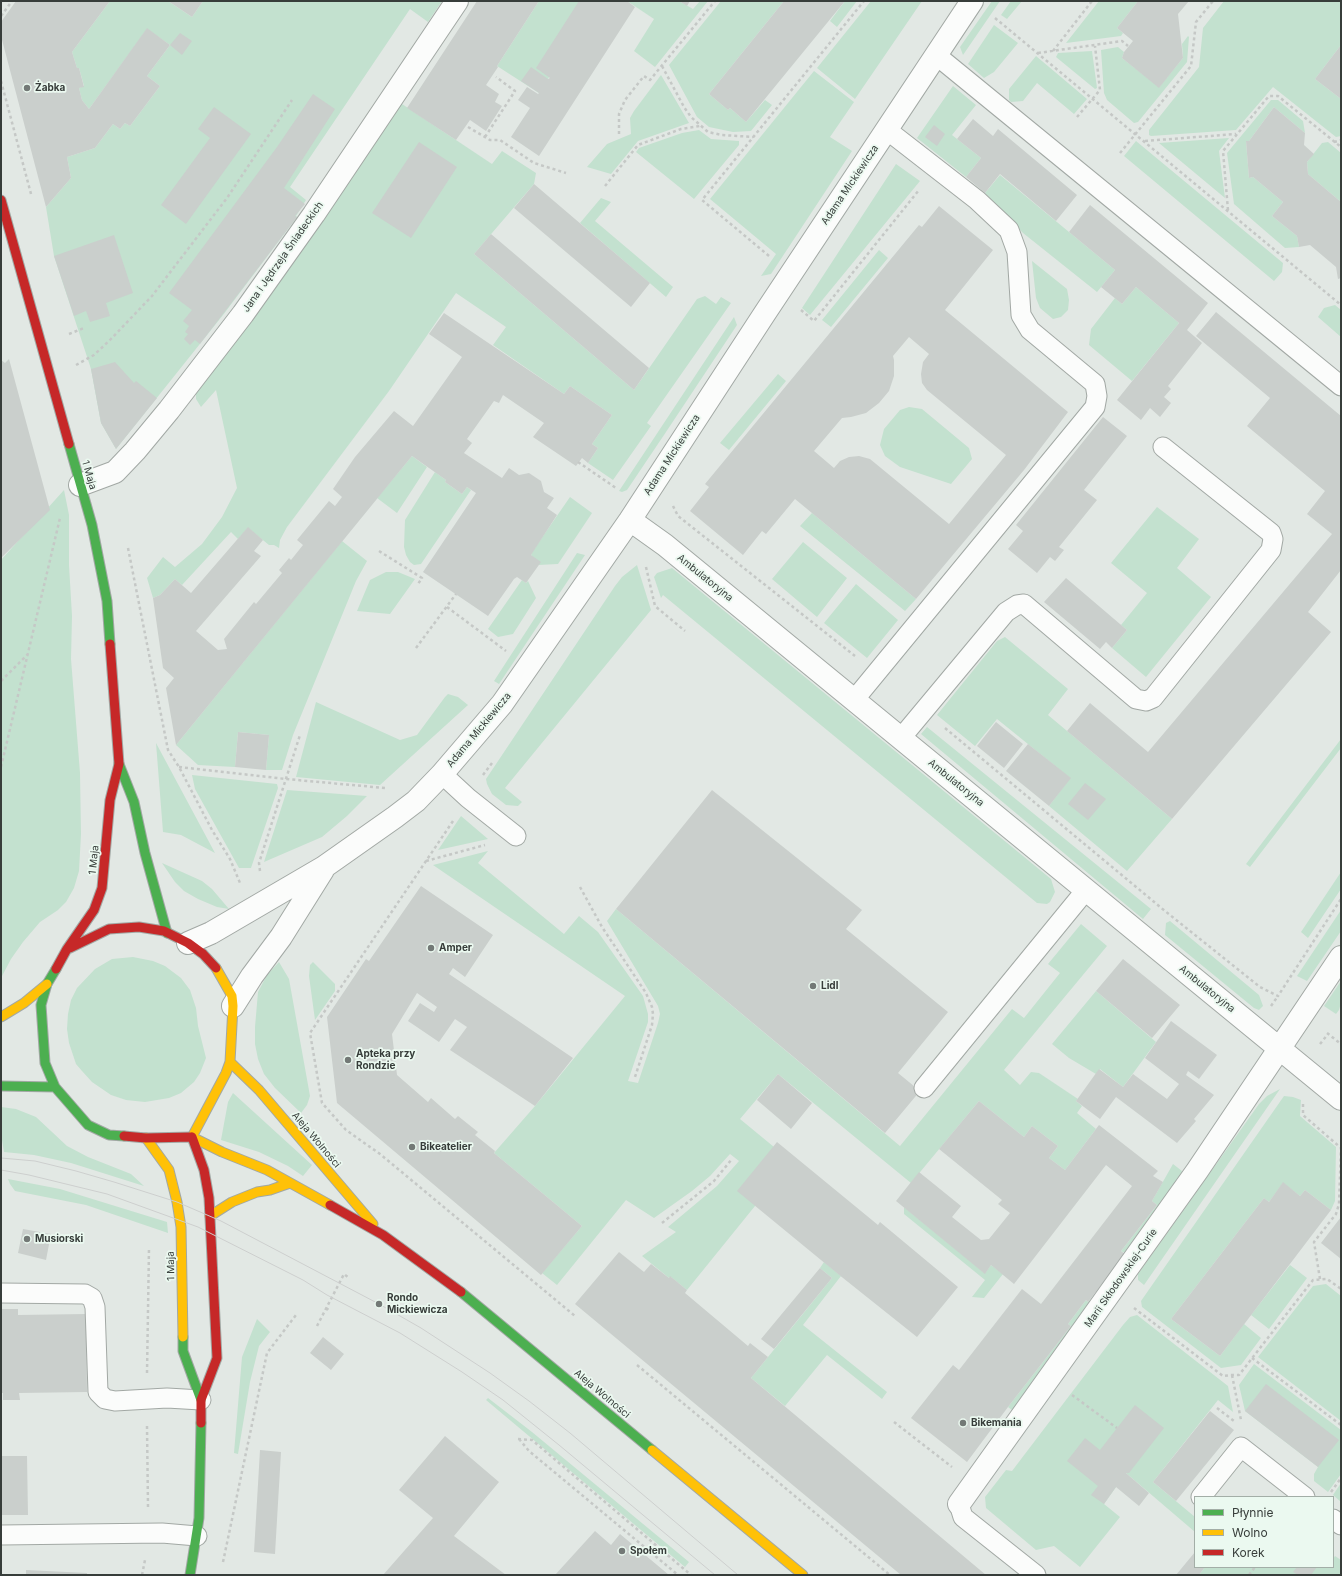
<!DOCTYPE html>
<meta charset="utf-8">
<style>
body{margin:0}
#map{position:relative;width:1342px;height:1576px;overflow:hidden;background:#e2e8e4;font-family:Inter,sans-serif}
canvas{display:block}
.frame{position:absolute;inset:0;border:2px solid #373d3a;pointer-events:none}
.legend{position:absolute;left:1194px;top:1496px;width:140px;height:72px;box-sizing:border-box;background:#ebf9f0;border:1px solid #a3aea7;margin:0;padding:5px 7px;list-style:none;font-size:12px;color:#373d3a}
.legend li{display:flex;align-items:center;gap:8px;height:20px}
.legend b{width:20px;border:1px solid #a3aea7}
</style>
<div id="map">
<canvas width="1342" height="1576"></canvas>
<div class="frame"></div>
<ul class="legend">
<li><b style="height:5px;background:#4caf50"></b>Płynnie</li>
<li><b style="height:5px;background:#ffc107"></b>Wolno</li>
<li><b style="height:5px;background:#c62828"></b>Korek</li>
</ul>
</div>
<script>
const ctx = document.querySelector('canvas').getContext('2d');
ctx.lineJoin = 'round';
function fillPath(path, color) { ctx.fillStyle = color; ctx.fill(path, 'evenodd'); }
const toPath = rows => new Path2D(rows.map(r => 'M' + r).join(''));
function trace(path, color, width, dash) { ctx.strokeStyle = color; ctx.lineWidth = width; ctx.lineCap = dash ? 'butt' : 'round'; ctx.setLineDash(dash || []); ctx.stroke(path); }
function write(font, color, halo, rows, align = 'center') {
  ctx.font = font + ' Inter,sans-serif'; ctx.lineWidth = 3.5; ctx.setLineDash([]); ctx.textBaseline = 'middle'; ctx.strokeStyle = halo; ctx.fillStyle = color; for (const [text, x, y, turn = 0] of rows) {
    ctx.save(); ctx.translate(x, y); ctx.rotate((+turn || 0) * Math.PI / 180); ctx.textAlign = isNaN(turn) ? turn : align; if (halo) ctx.strokeText(text, 0, 0); ctx.fillText(text, 0, 0); ctx.restore();
  }
}
fillPath(toPath([
 [110,1,168,1,192,17,203,1,442,1,428,22,410,9,290,187,306,200,296,216,297,217,223,315,116,449,101,423,91,369,54,256,46,207,71,178,67,157,95,148,113,124,120,129,125,123,130,126,160,86,147,76,170,45,147,29,89,109,82,100,79,88,84,86,79,68,77,68,72,52],
 [539,1,597,1,539,93,497,66],
 [627,1,679,1,693,9,700,1,708,1,655,67,634,51,654,19],
 [721,1,784,1,709,94,728,110,730,108,746,122,765,100,772,105,751,131,733,132,709,127,697,117,669,65],
 [845,1,857,1,837,27,830,21],
 [871,1,922,1,855,99,817,68],
 [992,1,1000,1,963,55,960,47],
 [1011,1,1022,1,1007,19,1001,15],
 [1099,1,1138,1,1117,28,1123,33,1121,36,1066,43],
 [1224,1,1341,1,1341,45,1315,79,1341,99,1341,136,1336,137,1273,87,1236,130,1151,136,1149,135,1149,130,1199,67,1203,28],
 [994,25,1018,43,994,72,984,78,968,64],
 [1188,36,1189,37,1187,62,1138,122,1134,123,1107,100,1104,93,1101,50,1118,47,1124,52,1122,58,1159,87,1183,58,1182,44],
 [1092,51,1097,88,1095,89,1056,57,1058,53],
 [1036,56,1087,99,1074,114,1037,83,1023,101,1011,102,1009,100,1009,89],
 [814,71,854,102,830,137,852,151,771,274,761,276,776,254,710,199],
 [661,75,689,123,638,141,611,174,587,167,607,144,631,134,630,118,634,111],
 [953,86,976,105,952,135,981,158,966,177,917,138],
 [1271,100,1278,100,1303,121,1305,133,1274,107,1249,141,1246,141,1249,178,1253,177,1283,202,1272,216,1297,236,1299,247,1285,248,1234,204,1227,153],
 [399,102,492,164,502,151,536,173,534,184,474,254,634,390,697,299,705,296,716,304,721,297,731,303,647,423,651,426,613,480,588,463,598,448,592,444,612,415,570,386,564,394,493,345,506,327,456,293,389,391,287,527,280,540,279,548,274,545,269,545,248,528,238,539,231,532,182,585,175,579,160,595,153,598,147,578,163,557,175,567,202,544,222,517,237,488,216,390,201,407,196,399,196,389],
 [699,130,711,139,739,141,739,145,694,199,636,152,639,148,682,133],
 [1229,138,1219,151,1225,198,1159,143],
 [1136,141,1283,263,1282,272,1274,281,1124,156],
 [1328,142,1341,153,1341,202,1308,174,1307,162,1322,143],
 [896,164,920,181,810,315,802,308],
 [1000,175,1115,270,1097,292,1023,233,985,193],
 [601,198,611,202,595,221,673,287,666,297,580,223],
 [879,250,888,258,831,327,822,320],
 [1032,261,1067,289,1069,300,1068,310,1061,317,1053,319,1040,308,1036,298],
 [1136,287,1179,323,1132,381,1089,345,1091,329,1115,298,1122,304],
 [1335,305,1341,310,1341,337,1318,317,1324,308],
 [734,317,737,325,664,435,627,490,622,492,619,491],
 [778,374,786,381,729,450,720,443],
 [909,407,922,409,969,448,972,459,951,484,900,467,885,456,880,445,884,429,900,410],
 [412,456,427,467,397,513,377,498],
 [435,472,446,480,445,482,462,494,467,487,471,490,421,564,414,565,410,562,406,555,404,547,405,520],
 [64,490,69,515,69,565,72,616,71,659,80,773,81,834,79,871,74,888,66,902,58,910,40,922,23,942,11,959,1,978,1,560],
 [570,497,592,513,558,564,538,565,531,555,532,552],
 [1157,507,1199,539,1177,568,1211,597,1146,677,1112,648,1127,630,1121,625,1147,593,1111,563],
 [812,513,916,599,905,611,800,526],
 [342,541,367,561,356,581,293,735,282,770,266,770,269,735,238,732,235,767,198,765,176,745],
 [803,542,847,578,817,617,772,579],
 [577,553,585,555,499,684,494,681],
 [637,565,651,610,505,788,522,802,518,806,506,805,492,794,487,784,486,779,615,586,622,577],
 [672,568,1051,879,1055,892,1050,902,1047,904,1037,903,663,595,661,598,654,577,657,573],
 [386,572,398,572,415,579,390,614,357,611,370,580],
 [522,580,526,583,528,581,536,598,513,634,498,637,488,629],
 [856,584,898,620,867,658,824,623],
 [1005,637,1068,689,1048,715,1172,819,1127,871,1049,806,1070,778,997,719,975,746,937,715,997,641],
 [448,694,458,697,468,705,380,785,296,777,316,702,400,740,417,735,445,697],
 [927,727,1151,909,1143,919,921,734],
 [1341,739,1341,748,1250,867,1246,864],
 [156,743,215,853,181,835,163,832],
 [192,775,277,784,278,788,251,868,239,868,195,789],
 [287,790,367,796,347,816,322,837,264,862],
 [461,816,488,839,438,850],
 [488,851,478,863,564,934,579,916,598,932,643,996,648,1014,648,1022,628,1081,638,1083,658,1023,660,1014,658,1006,607,921,616,909,900,1146,1012,1009,1024,1018,1060,973,1048,964,1081,924,1107,946,1004,1070,1020,1085,1031,1072,1039,1073,1078,1099,1076,1101,1082,1106,1077,1113,1096,1129,1065,1170,1049,1158,1058,1146,1032,1126,1024,1137,979,1101,911,1183,778,1074,740,1119,774,1147,755,1206,687,1290,671,1277,669,1278,642,1256,676,1232,668,1227,717,1186,739,1161,730,1154,710,1176,692,1191,654,1218,626,1200,557,1285,542,1273,582,1226,494,1153,535,1106,625,996,433,865],
 [162,863,202,881,212,889,229,909,217,907,198,899,184,891,175,882],
 [1341,872,1341,889,1308,938,1301,932],
 [1341,910,1341,931,1307,981,1297,976],
 [1170,921,1259,995,1263,1006,1259,1010,1254,1008,1165,935,1166,923],
 [133,957,153,961,165,966,181,978,190,990,196,1008,198,1026,206,1058,200,1073,194,1082,181,1093,169,1098,145,1102,126,1100,111,1095,92,1082,82,1071,76,1064,69,1043,67,1029,68,1014,71,1000,77,988,95,969,112,959],
 [279,962,289,979,310,1096,307,1105,301,1113,275,1088,264,1074,258,1059,255,1044,255,1027,258,992,267,975],
 [313,962,335,984,335,991,315,1020,309,976,310,965],
 [1341,981,1341,1003,1339,1010,1336,1014,1324,1006],
 [1096,991,1156,1042,1123,1087,1100,1069,1096,1074,1069,1058,1052,1044],
 [1280,1089,1144,1285,1138,1280,1138,1274,1259,1104,1267,1096],
 [233,1093,312,1165,303,1176,288,1166,259,1152,221,1140,228,1102],
 [1284,1096,1293,1097,1301,1100,1300,1116,1336,1147,1335,1201,1331,1210,1305,1190,1300,1196,1283,1183,1269,1202,1264,1198,1171,1319,1220,1356,1244,1324,1261,1338,1241,1365,1221,1368,1142,1307,1141,1301],
 [1,1107,16,1109,36,1117,67,1146,88,1157,131,1174,144,1186,71,1163,34,1155,4,1152,1,1134],
 [1173,1164,1182,1171,1179,1189,1125,1253,1121,1251,1157,1205,1152,1201],
 [8,1179,60,1189,167,1222,168,1233,86,1205,15,1191,10,1184],
 [904,1207,985,1273,991,1265,1003,1274,984,1298,972,1297,985,1280,904,1214],
 [824,1262,841,1276,803,1325,887,1392,882,1399,827,1355,785,1406,751,1378,832,1278,820,1268],
 [1290,1265,1307,1278,1269,1329,1251,1315],
 [1326,1284,1341,1296,1341,1421,1258,1357,1313,1286],
 [1086,1300,1088,1302,1089,1300,1094,1304,1016,1413,1008,1407,1071,1326,1068,1324],
 [1137,1315,1228,1386,1233,1412,1218,1400,1153,1482,1195,1517,1195,1532,1126,1473,1104,1504,1120,1517,1080,1567,1054,1546,1036,1550,986,1508,985,1497,1006,1470,1012,1471,1123,1325,1130,1317],
 [257,1319,270,1332,259,1346,250,1382,238,1454,234,1453,242,1357],
 [1254,1364,1341,1430,1341,1474,1328,1492,1314,1481,1314,1474,1318,1467,1245,1411,1239,1385],
 [488,1398,532,1432,689,1562,685,1567,486,1400],
 [1341,1483,1341,1502,1333,1495],
 [1335,1556,1341,1560,1341,1575,1199,1575,1205,1567,1333,1567,1333,1559]
]), '#c3e1cf');
fillPath(toPath([
 [16,1,110,1,72,52,77,68,79,68,84,87,79,88,82,100,89,109,147,28,170,45,147,76,160,86,130,126,125,123,120,129,113,124,95,148,67,157,71,178,46,207,1,36,1,22],
 [168,1,203,1,192,17],
 [477,1,539,1,497,66,498,67,486,85,499,94,495,102,502,106,486,131,470,120,456,140,407,108],
 [579,1,627,1,635,7,539,156,511,137,530,108,518,100,527,87,538,94,539,93,521,81,531,67,548,79,550,78,536,68],
 [679,1,690,1,687,6],
 [784,1,845,1,746,122,730,108,728,110,709,94],
 [1138,1,1189,1,1178,14,1183,58,1159,88,1122,58,1124,52,1133,41,1117,28],
 [180,33,192,41,182,55,170,45],
 [1341,45,1341,99,1315,79],
 [313,94,335,109,284,188,305,204,295,216,297,217,200,344,195,340,190,345,184,339,188,334,185,332,189,326,183,321,192,310,169,293,277,147],
 [214,107,251,134,186,224,161,205,210,138,198,129],
 [1274,107,1305,133,1304,145,1314,154,1307,162,1308,174,1341,202,1341,278,1338,279,1336,267,1310,245,1299,247,1297,236,1272,216,1283,202,1253,177,1249,178,1246,141,1249,141],
 [973,119,993,136,998,129,1077,195,1056,221,1000,174,985,193,966,177,981,158,957,139],
 [934,125,945,134,937,146,925,137],
 [419,142,457,167,411,238,372,213],
 [534,184,650,283,631,307,514,208],
 [1090,205,1208,303,1187,330,1202,343,1168,386,1171,389,1164,397,1171,403,1160,417,1150,408,1141,420,1117,400,1179,323,1136,287,1122,304,1101,287,1115,270,1069,232],
 [939,206,993,250,945,310,1068,412,1024,470,916,599,795,499,766,534,762,531,743,555,690,511,709,487,705,484,919,225,922,227],
 [909,337,929,354,923,362,921,374,922,383,927,390,1006,455,949,524,870,459,859,456,849,457,840,461,834,468,814,451,842,418,851,417,866,413,879,403,889,391,894,376,894,360,893,356],
 [491,234,649,368,634,390,474,254],
 [114,235,133,293,106,303,110,316,90,322,86,311,74,316,54,256],
 [1216,312,1341,416,1341,570,1308,612,1331,632,1172,819,1067,731,1090,703,1148,752,1332,534,1307,514,1325,491,1247,426,1270,398,1196,336],
 [444,313,564,394,570,386,612,415,592,444,598,448,588,463,582,458,576,466,533,437,544,423,503,395,499,403,494,401,467,439,472,443,464,453,502,478,509,468,519,475,529,473,541,481,544,492,554,498,547,508,557,515,531,555,541,562,526,583,517,577,514,579,488,616,423,572,476,493,467,487,462,494,445,482,446,480,412,456,176,745,166,688,174,678,163,668,153,598,160,595,175,579,191,593,248,527,263,540,254,551,261,556,196,631,218,650,227,649,224,639,254,602,256,604,282,573,279,570,289,558,291,560,303,545,297,540,329,501,335,506,342,497,333,489,355,457,394,411,413,426,462,357,429,334],
 [9,359,50,510,1,558,1,360,5,363],
 [115,362,134,383,136,381,157,398,116,449,101,423,91,369],
 [1103,417,1127,436,1084,490,1097,500,1059,547,1064,550,1055,561,1050,557,1037,573,1008,549,1023,531,1016,525],
 [1066,578,1127,630,1112,648,1106,642,1100,649,1044,602],
 [996,722,1023,744,1004,768,977,746],
 [238,732,269,735,266,770,235,767],
 [1028,744,1071,778,1049,806,1006,771],
 [1085,783,1106,799,1088,820,1068,804],
 [712,790,862,910,846,929,948,1012,898,1073,920,1091,885,1133,616,909],
 [421,886,493,935,465,977,453,968,449,974,573,1058,535,1106,450,1050,467,1027,455,1019,439,1042,408,1021,420,1003,434,1012,437,1007,417,993,392,1034,397,1075,428,1102,431,1098,455,1119,458,1116,478,1132,475,1135,495,1151,494,1153,582,1226,541,1275,337,1103,327,1017,366,959,369,961],
 [1123,959,1180,1005,1152,1038,1096,991],
 [1171,1021,1217,1055,1199,1079,1188,1071,1186,1075,1214,1095,1194,1119,1196,1121,1177,1143,1116,1097,1100,1119,1076,1101,1099,1069,1123,1087,1133,1074,1167,1099,1179,1084,1145,1058],
 [778,1074,812,1103,791,1129,757,1100],
 [979,1101,1024,1137,1032,1126,1058,1146,1049,1158,1065,1170,1099,1125,1158,1171,1153,1176,1163,1182,1152,1201,1157,1205,1121,1251,1125,1254,1088,1302,1086,1300,1068,1324,1071,1326,1008,1407,967,1462,911,1418,953,1365,959,1370,1022,1289,1041,1304,1132,1186,1106,1165,1014,1284,991,1265,985,1274,896,1201,919,1172,961,1206,952,1217,981,1240,989,1239,1010,1213,998,1204,1002,1200,939,1149],
 [777,1142,878,1225,880,1222,958,1287,917,1337,838,1274,737,1191],
 [1283,1182,1300,1196,1305,1190,1331,1210,1220,1356,1171,1319,1264,1198,1269,1202],
 [1341,1217,1341,1259,1321,1243],
 [23,1229,51,1234,46,1260,18,1253],
 [619,1252,644,1272,651,1264,669,1278,670,1276,687,1290,685,1293,748,1346,750,1343,768,1357,751,1378,986,1575,901,1575,575,1304],
 [820,1268,832,1278,774,1349,761,1339],
 [1,1309,18,1309,18,1315,86,1314,87,1392,19,1393,20,1400,3,1400,3,1393,1,1393],
 [323,1337,344,1354,331,1370,310,1353],
 [1266,1384,1339,1440,1318,1467,1245,1411],
 [1135,1405,1164,1428,1129,1473,1126,1473,1149,1493,1139,1506,1116,1487,1104,1504,1091,1495,1098,1486,1067,1461,1085,1438,1100,1450],
 [1210,1411,1234,1430,1176,1501,1153,1482],
 [445,1436,499,1482,454,1536,506,1575,383,1575,433,1518,399,1490],
 [260,1450,281,1452,275,1554,254,1552],
 [1,1456,27,1456,28,1515,1,1515],
 [595,1531,611,1545,620,1534,669,1575,555,1575],
 [1195,1552,1195,1567,1205,1567,1199,1575,1176,1575],
 [1297,1567,1317,1567,1311,1575,1298,1575,1293,1572],
 [26,1570,87,1573,87,1575,26,1575]
]), '#cacfcc');
const lane = toPath([
 [936,55,1341,386],
 [854,700,1095,407,1097,396,1095,384,1030,330,1021,315,1017,252,1009,230,977,200,887,130],
 [901,738,1006,612,1017,605,1024,604,1136,699,1146,701,1153,698,1271,550,1273,539,1271,533,1163,447],
 [442,774,468,798,516,836],
 [924,1088,1086,890],
 [1,1293,85,1294,92,1298,95,1307,98,1392,105,1399,115,1401,167,1398,201,1400],
 [1201,1497,1241,1447,1305,1497],
 [959,1504,963,1517,1036,1575],
 [1333,1519,1341,1525],
 [1,1535,162,1533,197,1536]
]);
const street = toPath([
 [80,485,115,472,135,451,169,410,243,314,314,214,457,1],
 [630,520,665,545,1341,1099],
 [188,943,211,933,324,867,395,817,416,801,442,774,502,704,630,520,765,313,972,1],
 [233,1006,252,976,281,937,323,870],
 [959,1504,1197,1171,1341,957]
]);
const fast = toPath([
 [69,444,92,525,107,601,110,644],
 [119,764,134,802,145,853,167,933],
 [56,969,47,984,41,1005,45,1063,55,1087,88,1125,109,1135,124,1136],
 [1,1086,55,1087],
 [461,1292,652,1450],
 [183,1337,183,1351,201,1400],
 [190,1575,199,1518,201,1423]
]);
const slow = toPath([
 [1,1017,24,1003,47,984],
 [230,1062,259,1090,373,1224],
 [192,1137,226,1073,230,1062,233,1006,232,996,216,968],
 [192,1137,222,1152,267,1170,330,1205],
 [146,1138,169,1170,177,1202,181,1227,183,1337],
 [210,1216,232,1202,257,1192,270,1190,290,1183],
 [652,1450,803,1575]
]);
const jam = toPath([
 [1,200,69,444],
 [70,948,109,929,139,927,164,931,188,943,203,954,216,968],
 [56,969,67,949,94,910,102,888,110,800,119,764,110,644],
 [124,1136,146,1138,192,1137],
 [192,1137,204,1170,209,1198,217,1358,201,1400,201,1423],
 [330,1205,383,1235,461,1292]
]);
trace(lane, '#a2a8a4', 21);
trace(street, '#a2a8a4', 24);
trace(fast, '#a2a8a4', 11);
trace(slow, '#a2a8a4', 11);
trace(jam, '#a2a8a4', 11);
trace(toPath([
 [1,16,12,1],
 [995,18,1341,305],
 [1053,51,1092,1],
 [1038,53,1122,41,1128,46],
 [662,66,684,107,691,117,708,132,722,135,753,137],
 [1,81,31,194],
 [1077,117,1100,90,1095,46],
 [468,127,490,140,500,140,534,163,566,173],
 [619,134,619,114,625,100,644,76,650,80,715,1],
 [485,137,515,91,496,77],
 [1145,141,1236,134],
 [1334,142,1341,140],
 [1120,153,1191,66,1196,22,1213,1],
 [605,186,638,145,681,129,700,126],
 [1228,210,1223,151,1269,96,1278,96,1341,147],
 [769,256,702,200,864,1],
 [801,310,814,321,919,190],
 [69,334,84,328],
 [76,365,94,355,110,340,152,296,227,198,292,100],
 [578,462,616,488],
 [673,506,678,516,855,656],
 [128,548,168,750,179,767,212,830,230,859,240,883],
 [379,551,422,578,418,584],
 [646,567,655,606,685,631],
 [447,607,506,651],
 [416,648,456,594],
 [1,681,27,655],
 [945,728,1165,911,1260,987,1278,996,1341,899],
 [1,767,60,518],
 [179,767,286,779,385,788],
 [483,775,492,763],
 [453,821,310,1033,322,1103,346,1130,380,1154,575,1316],
 [426,861,485,845],
 [260,871,259,863,300,735],
 [580,887,602,927,646,993,652,1007,653,1014,652,1025,635,1077],
 [1271,1006,1278,996],
 [1327,1033,1341,1044],
 [1320,1044,1328,1034],
 [1303,1104,1303,1115,1341,1148],
 [662,1223,714,1181,732,1159],
 [1320,1279,1314,1242,1336,1214,1339,1204,1341,1148],
 [326,1308,330,1311],
 [1134,1308,1223,1376,1232,1375,1239,1375,1313,1280,1327,1279,1341,1289],
 [317,1326,344,1274,349,1278],
 [1252,1358,1341,1425],
 [637,1365,890,1575],
 [147,1373,149,1248],
 [1232,1375,1241,1420],
 [1072,1395,1117,1428],
 [1217,1408,1234,1421],
 [894,1422,952,1467],
 [147,1426,148,1507],
 [518,1439,532,1440,691,1575],
 [519,1439,529,1451,678,1575],
 [1331,1492,1341,1478],
 [223,1562,267,1353,296,1315],
 [142,1575,145,1560],
 [1249,1575,1255,1567]
]), '#c5c8c6', 2.5, [3, 3]);
trace(lane, '#fbfcfb', 19);
trace(street, '#fbfcfb', 22);
trace(fast, '#4caf50', 9);
trace(slow, '#ffc107', 9);
trace(jam, '#c62828', 9);
trace(toPath([
 [1,1158,35,1161,76,1171,114,1182,177,1202,221,1221,379,1304,421,1328,490,1373,529,1401,570,1433,738,1575],
 [1,1170,29,1175,107,1194,198,1227,303,1280,327,1295,400,1333,462,1372,503,1400,559,1445,715,1575]
]), '#cdcfce', 1);
for (const [x, y, r, color] of [
 [27,88,4,"#737976"],
 [431,948,4,"#737976"],
 [813,986,4,"#737976"],
 [348,1060,4,"#737976"],
 [412,1147,4,"#737976"],
 [27,1239,4,"#737976"],
 [379,1304,4,"#737976"],
 [963,1423,4,"#737976"],
 [622,1551,4,"#737976"]
]) { const dot = new Path2D(); dot.arc(x, y, r, 0, 2 * Math.PI); ctx.fillStyle = color; ctx.fill(dot); trace(dot, '#ebf9f0', 1.5); }
write('bold 10px', '#373d3a', '#ebf9f0', [
 ["Żabka",35,88],
 ["Amper",439,948],
 ["Lidl",821,986],
 ["Apteka przy",356,1054],
 ["Rondzie",356,1066],
 ["Bikeatelier",420,1147],
 ["Musiorski",35,1239],
 ["Rondo",387,1298],
 ["Mickiewicza",387,1310],
 ["Bikemania",971,1423],
 ["Społem",630,1551]
], 'left');
write('10px', '#373d3a', '#ebf9f0', [
 ["Adama Mickiewicza",850,185,-56],
 ["Jana i Jędrzeja Śniadeckich",283,257,-55],
 ["Adama Mickiewicza",672,455,-57],
 ["1 Maja",89,475,74],
 ["Ambulatoryjna",705,578,39],
 ["Adama Mickiewicza",479,730,-50],
 ["Ambulatoryjna",956,783,39],
 ["1 Maja",94,860,-84],
 ["Ambulatoryjna",1207,989,39],
 ["Aleja Wolności",316,1140,50],
 ["1 Maja",171,1266,-91],
 ["Marii Skłodowskiej-Curie",1121,1278,-55],
 ["Aleja Wolności",602,1394,40]
]);
</script>
